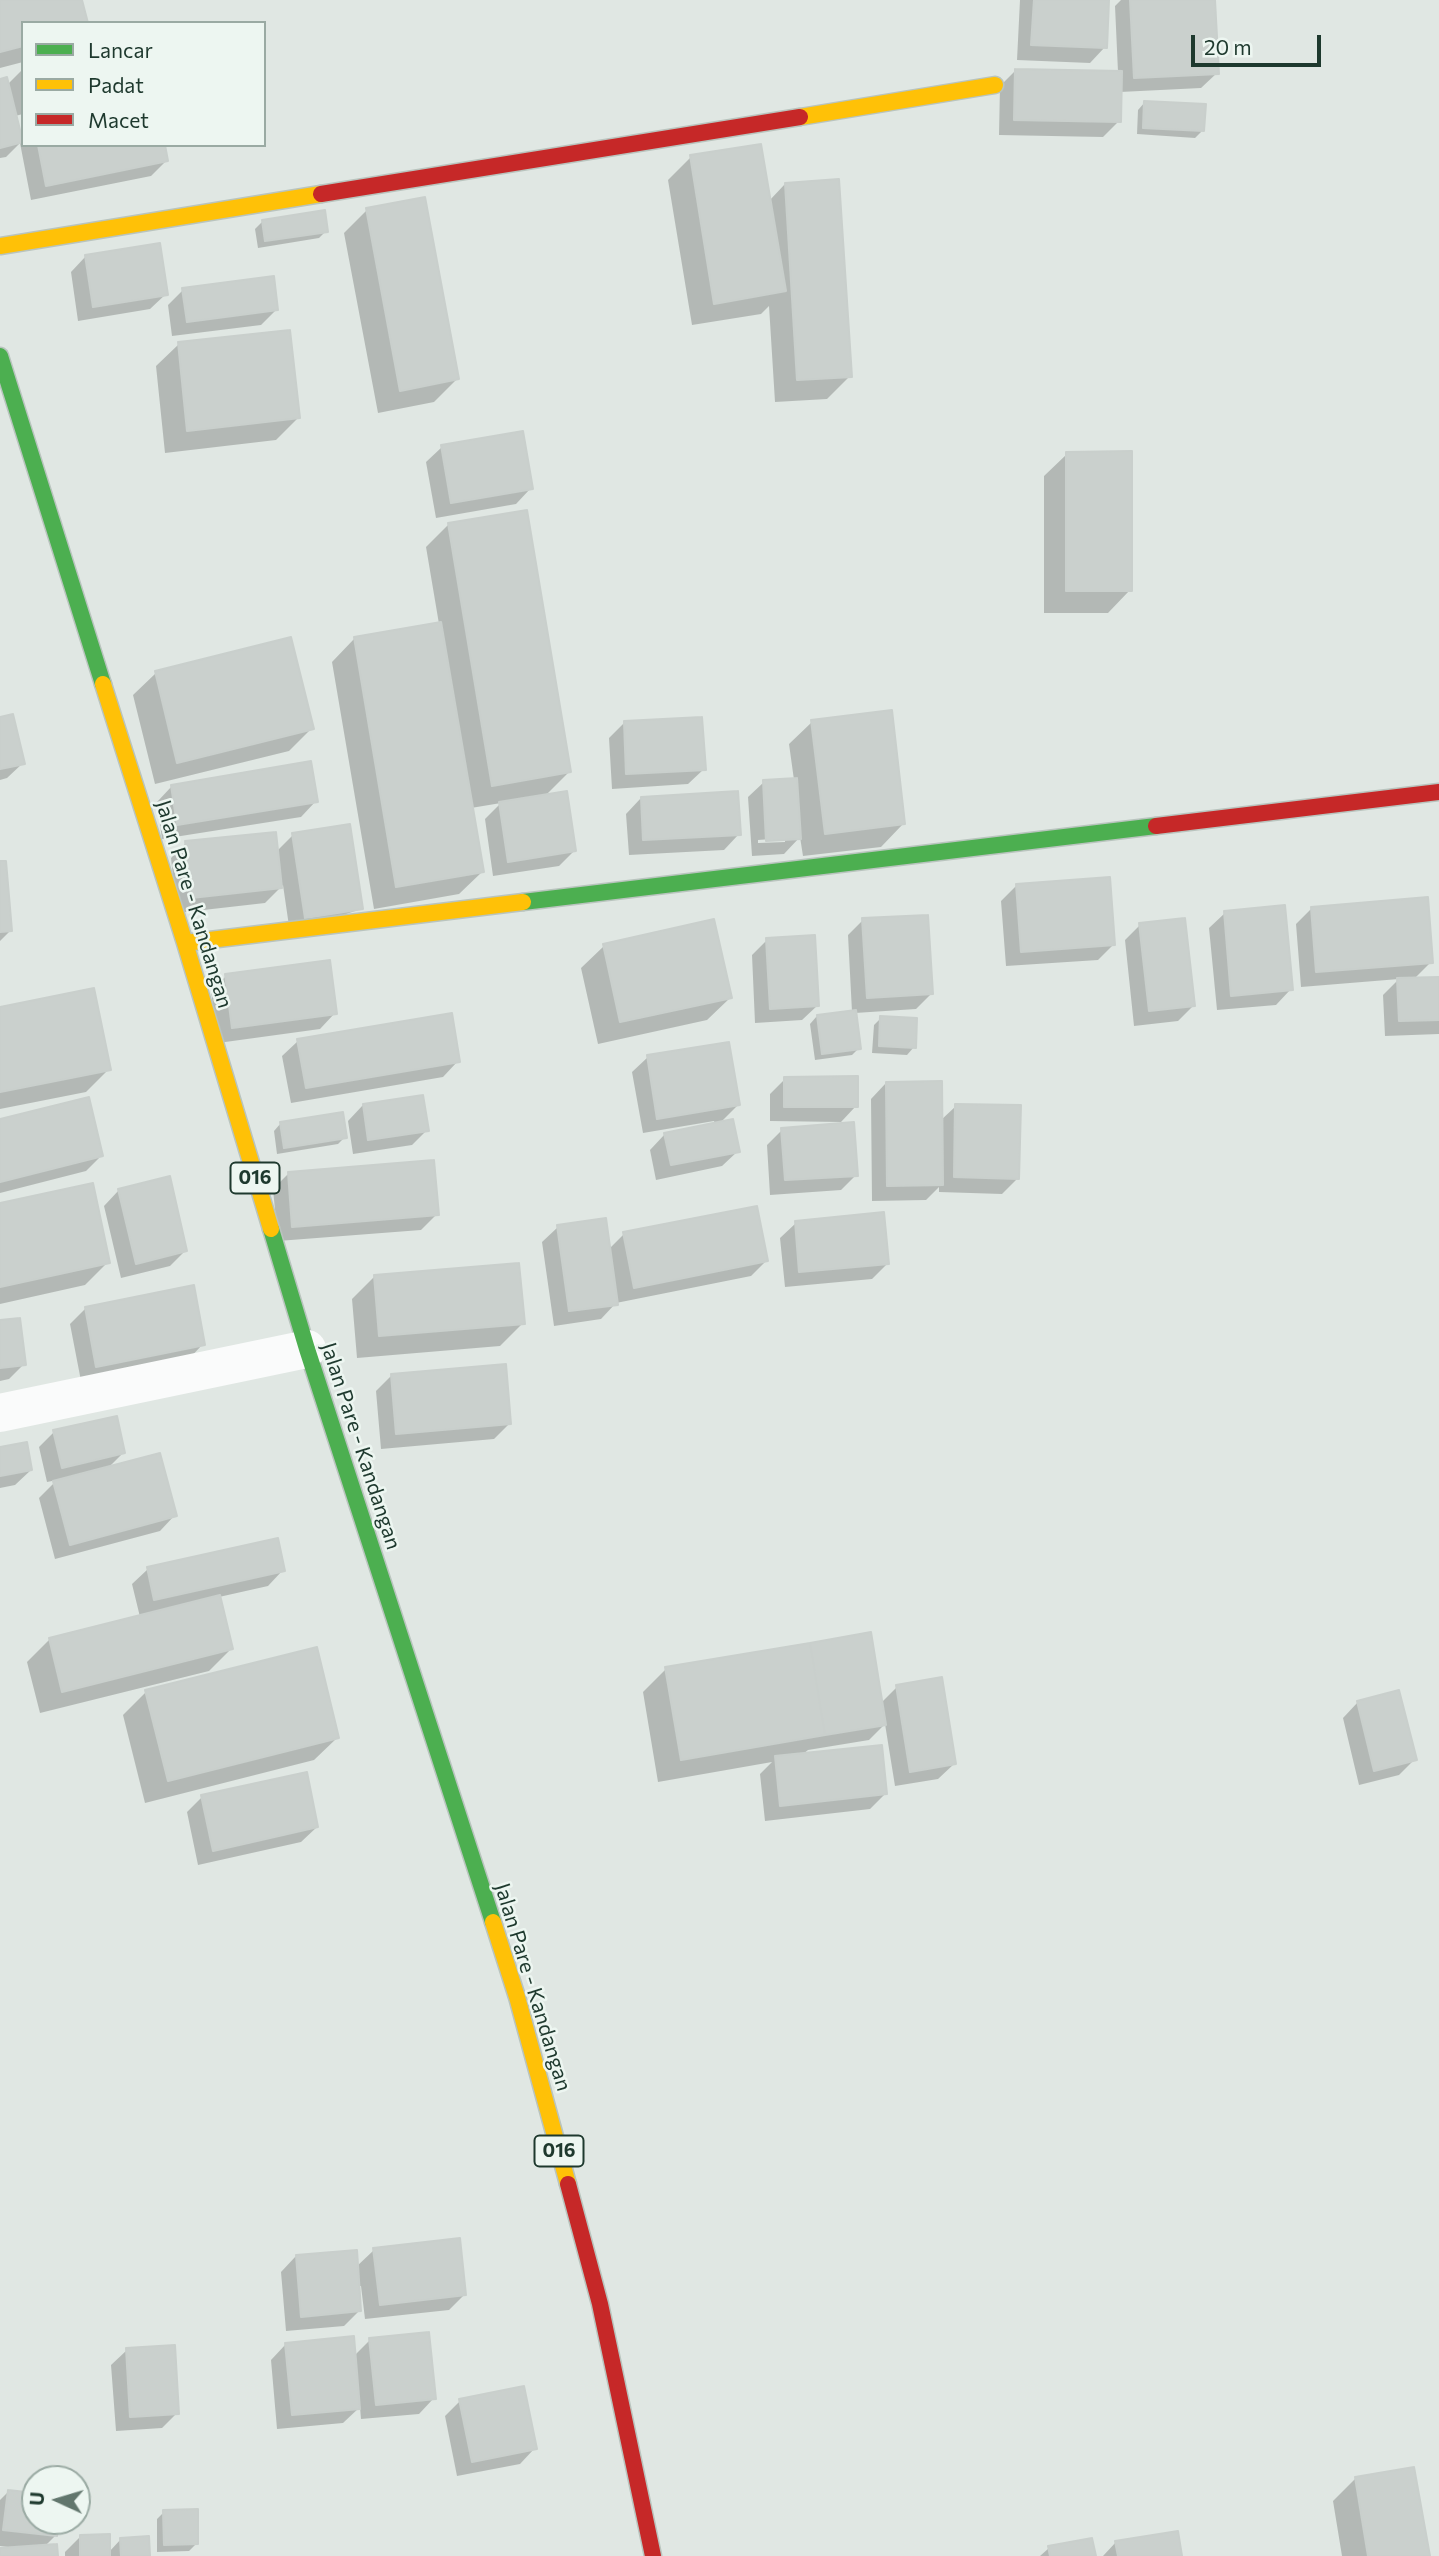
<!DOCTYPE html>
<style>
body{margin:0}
#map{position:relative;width:1439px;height:2556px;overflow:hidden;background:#e0e7e3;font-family:Commissioner,sans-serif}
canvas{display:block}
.legend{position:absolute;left:21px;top:21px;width:245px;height:126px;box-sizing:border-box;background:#edf6f1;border:2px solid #9aaaa3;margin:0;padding:9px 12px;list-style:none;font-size:21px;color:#1e392e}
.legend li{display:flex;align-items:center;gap:14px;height:35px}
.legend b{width:35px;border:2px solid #9aaaa3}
.north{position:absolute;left:21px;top:2465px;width:70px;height:70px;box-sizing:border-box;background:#edf6f1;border:2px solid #9aaaa3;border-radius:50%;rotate:274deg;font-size:19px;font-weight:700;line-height:28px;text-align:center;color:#1e392e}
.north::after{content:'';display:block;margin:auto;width:24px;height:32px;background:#62766d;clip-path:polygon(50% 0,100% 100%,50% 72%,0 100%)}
.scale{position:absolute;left:1191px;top:35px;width:130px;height:32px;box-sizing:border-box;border:4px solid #1e392e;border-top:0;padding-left:9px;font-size:21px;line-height:24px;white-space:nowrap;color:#1e392e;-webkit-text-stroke:5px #edf6f1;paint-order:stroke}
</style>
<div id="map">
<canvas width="1439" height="2556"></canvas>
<ul class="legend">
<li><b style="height:9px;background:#4caf50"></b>Lancar</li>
<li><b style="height:9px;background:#ffc107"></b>Padat</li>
<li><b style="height:9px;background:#c62828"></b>Macet</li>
</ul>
<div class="north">U</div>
<div class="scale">20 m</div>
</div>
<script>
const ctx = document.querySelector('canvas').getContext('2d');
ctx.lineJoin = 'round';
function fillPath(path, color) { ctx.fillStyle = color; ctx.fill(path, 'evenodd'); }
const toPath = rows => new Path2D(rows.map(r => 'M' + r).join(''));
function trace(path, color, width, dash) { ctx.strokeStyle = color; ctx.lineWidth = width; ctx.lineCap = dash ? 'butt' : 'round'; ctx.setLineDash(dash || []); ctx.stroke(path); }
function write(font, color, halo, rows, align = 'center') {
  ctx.font = font + ' Commissioner,sans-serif'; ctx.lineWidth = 5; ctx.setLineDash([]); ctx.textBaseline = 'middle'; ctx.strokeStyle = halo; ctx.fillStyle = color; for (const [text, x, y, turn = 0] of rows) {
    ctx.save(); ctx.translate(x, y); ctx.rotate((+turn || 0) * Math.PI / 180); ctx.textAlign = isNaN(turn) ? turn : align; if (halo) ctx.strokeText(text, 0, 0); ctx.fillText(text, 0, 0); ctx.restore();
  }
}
fillPath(toPath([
 [0,0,80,0,23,23,23,62,0,68],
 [1020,0,1107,0,1105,47,1090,63,1017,60],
 [1121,0,1214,0,1217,73,1201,88,1120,92,1119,121,1103,137,999,135,1000,86,1015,71,1118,72,1115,6],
 [23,69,23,114,15,116,20,137,23,134,23,145,163,145,166,161,151,176,31,200,20,143,6,157,0,158,0,80,7,85],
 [1145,102,1202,131,1195,138,1137,134,1138,110],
 [691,157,769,201,785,184,850,376,827,399,775,402,769,306,761,314,692,325,668,180],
 [367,210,457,379,434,402,378,413,344,233],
 [263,221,326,231,319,238,258,248,255,229],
 [86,256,166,294,150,309,78,321,71,272],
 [183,290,276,310,261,325,172,336,168,305],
 [179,344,298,418,276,440,165,453,156,366],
 [442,447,531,488,516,504,436,518,426,462],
 [1067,454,1130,590,1108,613,1044,613,1044,476],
 [448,525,569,772,544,797,574,851,559,866,493,876,485,819,501,803,471,808,482,872,459,894,374,909,332,662,354,639,439,624,426,547],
 [156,673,312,728,289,751,155,784,133,695],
 [0,719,23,763,7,778,0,780],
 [812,722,903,824,881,847,803,856,800,837,784,854,752,856,748,797,764,782,794,780,789,744],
 [785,838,785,842,758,843,758,840],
 [624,723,704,769,688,784,612,789,609,738],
 [172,786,316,801,301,817,162,839,157,802],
 [641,798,739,834,724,850,629,855,626,814],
 [293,835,361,909,290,933,283,885,265,903,177,913,171,858,186,843,277,851],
 [0,863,10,931,0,941],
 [1016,886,1114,944,1098,960,1006,966,1001,901],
 [1311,909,1431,962,1414,979,1439,979,1439,1034,1385,1036,1383,995,1399,979,1301,987,1296,924],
 [1225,913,1291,989,1276,1005,1217,1010,1209,928],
 [863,920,931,994,916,1009,855,1013,859,1048,852,1055,815,1060,810,1024,817,1016,852,1012,848,935],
 [1140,925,1193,1006,1178,1021,1134,1026,1125,940],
 [767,940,818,1005,802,1020,755,1023,752,955],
 [604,946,730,998,707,1020,598,1044,581,968],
 [226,976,335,1013,320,1029,218,1043,211,991],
 [0,1009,109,1069,86,1092,0,1109],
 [881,1018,914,1047,907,1055,872,1053,874,1025],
 [298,1041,458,1061,443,1077,291,1103,282,1056],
 [648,1057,738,1105,719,1124,738,1151,722,1166,656,1180,650,1150,665,1134,715,1124,714,1121,643,1133,632,1072],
 [785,1079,856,1106,841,1122,770,1121,770,1094],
 [886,1083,940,1121,956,1106,1018,1178,1002,1194,939,1192,939,1187,926,1200,872,1201,871,1099],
 [363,1105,427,1130,412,1145,353,1154,348,1121],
 [0,1121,101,1156,86,1171,0,1193],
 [281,1123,345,1137,338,1144,277,1154,274,1131],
 [782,1130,856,1175,841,1190,770,1195,767,1145],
 [288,1174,437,1214,421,1230,278,1241,273,1189],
 [119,1190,186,1250,170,1266,121,1278,104,1206],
 [0,1205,108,1262,85,1285,0,1304],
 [796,1223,887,1264,872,1279,785,1287,780,1238],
 [558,1227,609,1249,624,1234,766,1261,751,1276,616,1303,601,1319,554,1326,542,1242],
 [375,1276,523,1323,500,1346,357,1358,352,1299],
 [86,1308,203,1344,188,1360,81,1381,70,1324],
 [0,1322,24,1364,9,1379,0,1381],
 [392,1375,509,1424,494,1439,381,1449,376,1391],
 [54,1432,123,1453,108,1468,175,1515,160,1531,55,1559,39,1498,57,1480,47,1482,39,1447],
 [0,1449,31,1470,15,1485,0,1488],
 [148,1569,283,1570,268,1586,219,1597,232,1648,209,1671,40,1713,27,1662,50,1639,140,1617,132,1584],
 [666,1669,881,1703,897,1687,954,1764,938,1779,895,1786,885,1724,869,1740,808,1750,802,1755,885,1794,870,1809,765,1821,760,1774,772,1762,658,1782,643,1692],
 [146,1692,337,1738,314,1760,145,1803,123,1715],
 [1358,1702,1415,1759,1399,1775,1359,1785,1343,1718],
 [202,1797,317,1827,301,1842,198,1865,187,1812],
 [374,2250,464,2295,449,2310,365,2319,361,2286,358,2286,359,2311,344,2326,286,2331,281,2272,296,2256,356,2267],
 [370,2340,434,2398,419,2414,361,2419,360,2407,343,2423,277,2429,271,2360,286,2344,354,2356],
 [127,2350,177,2413,162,2428,116,2431,111,2365],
 [460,2401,535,2448,520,2464,457,2476,445,2416],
 [1356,2478,1428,2556,1342,2556,1333,2501],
 [8,2492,35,2494,35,2521,57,2521,56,2535,45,2546,56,2556,0,2556,0,2550,8,2549,8,2547,0,2546,0,2500],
 [164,2512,196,2544,189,2551,157,2552,157,2519],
 [81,2536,109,2552,121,2539,148,2556,65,2556,65,2552],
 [1116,2542,1180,2556,1103,2556],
 [1049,2548,1094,2556,1040,2556]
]), '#0003');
const building = toPath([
 [0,0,82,0,88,23,23,23,23,46,0,52,0,0],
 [1034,0,1109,0,1107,48,1031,45,1034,0],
 [1130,0,1215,0,1219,74,1134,78,1130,0],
 [1015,69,1122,71,1121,122,1014,120,1015,69],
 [7,77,23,142,0,148,0,79,7,77],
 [1144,101,1206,104,1204,131,1143,128,1144,101],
 [761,144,786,291,714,304,690,155,761,144],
 [38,145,165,145,168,161,46,186,38,145],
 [839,179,852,377,797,380,785,183,839,179],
 [425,197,459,379,400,391,366,208,425,197],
 [325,210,328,232,265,241,262,220,325,210],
 [160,243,168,295,93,307,85,255,160,243],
 [274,276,278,310,187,322,182,288,274,276],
 [290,330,300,418,187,431,178,342,290,330],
 [523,431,533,489,451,503,441,445,523,431],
 [1132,451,1132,591,1066,591,1066,452,1132,451],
 [527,510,571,772,492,786,448,523,527,510],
 [441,622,484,872,396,887,354,637,441,622],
 [291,637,314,729,177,763,155,671,291,637],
 [892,710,905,824,825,834,811,720,892,710],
 [13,714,25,764,0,769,0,717,13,714],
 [702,717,706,770,626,774,624,721,702,717],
 [311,761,318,802,177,825,171,785,311,761],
 [797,778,801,839,766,841,763,780,797,778],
 [567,791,576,851,508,862,499,802,567,791],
 [738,791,741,835,643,840,641,797,738,791],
 [350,824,363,909,305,918,292,833,350,824],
 [276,832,282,888,191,898,185,841,276,832],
 [0,861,6,861,12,931,0,932,0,861],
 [1110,877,1115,945,1021,952,1016,884,1110,877],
 [1428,897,1433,963,1316,972,1311,907,1428,897],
 [1285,905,1293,990,1231,996,1224,911,1285,905],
 [928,915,933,994,867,998,862,918,928,915],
 [1185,918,1195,1006,1149,1011,1139,923,1185,918],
 [714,919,732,998,620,1022,603,944,714,919],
 [815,935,819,1006,770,1009,766,938,815,935],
 [330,960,337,1014,232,1028,225,974,330,960],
 [1439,977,1439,1020,1399,1021,1397,978,1439,977],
 [94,988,111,1070,0,1092,0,1007,94,988],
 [856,1010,861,1049,822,1054,817,1015,856,1010],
 [452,1013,460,1062,306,1088,297,1039,452,1013],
 [880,1016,917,1018,916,1048,879,1046,880,1016],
 [729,1042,740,1105,657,1119,647,1055,729,1042],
 [858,1076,858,1107,784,1107,784,1077,858,1076],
 [942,1081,943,1185,887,1186,886,1082,942,1081],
 [423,1095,429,1131,368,1140,363,1104,423,1095],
 [89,1097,103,1156,0,1182,0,1119,89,1097],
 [955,1104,1021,1105,1019,1179,954,1177,955,1104],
 [343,1112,347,1138,284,1148,280,1122,343,1112],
 [733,1119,740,1152,671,1165,664,1133,733,1119],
 [854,1122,858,1176,785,1180,781,1128,854,1122],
 [434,1160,439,1215,292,1227,288,1172,434,1160],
 [170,1176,187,1251,136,1264,118,1189,170,1176],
 [93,1183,110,1263,0,1287,0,1203,93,1183],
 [757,1206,768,1261,634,1288,623,1232,757,1206],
 [884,1212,889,1264,799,1272,795,1221,884,1212],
 [606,1218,618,1305,569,1311,557,1225,606,1218],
 [519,1263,525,1324,379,1336,374,1275,519,1263],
 [194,1285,205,1345,96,1367,85,1307,194,1285],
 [20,1318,26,1365,0,1368,0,1320,20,1318],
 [506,1364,511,1424,396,1434,391,1374,506,1364],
 [117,1416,125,1453,62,1468,53,1430,117,1416],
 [27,1442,32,1470,0,1476,0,1447,27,1442],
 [160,1453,177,1516,70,1545,53,1481,160,1453],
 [278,1538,285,1571,154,1600,147,1567,278,1538],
 [220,1595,233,1649,62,1692,49,1638,220,1595],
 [871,1632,886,1725,825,1735,810,1643,871,1632],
 [810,1643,825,1735,681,1760,665,1667,810,1643],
 [317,1647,339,1738,168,1781,145,1690,317,1647],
 [942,1677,956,1764,910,1772,896,1685,942,1677],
 [1399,1690,1417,1760,1374,1771,1357,1701,1399,1690],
 [882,1745,887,1794,780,1806,775,1756,882,1745],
 [307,1772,318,1827,213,1851,201,1795,307,1772],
 [460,2238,466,2295,380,2305,373,2248,460,2238],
 [357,2250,361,2311,301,2317,296,2255,357,2250],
 [429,2332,436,2399,376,2405,369,2338,429,2332],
 [354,2336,360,2409,292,2415,285,2343,354,2336],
 [175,2345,179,2414,130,2417,126,2348,175,2345],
 [524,2386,537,2449,472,2462,459,2399,524,2386],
 [1414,2467,1430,2556,1368,2556,1355,2477,1414,2467],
 [8,2490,35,2493,35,2521,59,2521,57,2536,3,2530,8,2490],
 [198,2509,198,2544,164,2545,163,2510,198,2509],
 [1178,2531,1182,2556,1118,2556,1115,2541,1178,2531],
 [110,2534,110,2556,80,2556,80,2535,110,2534],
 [149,2536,150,2556,121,2556,120,2538,149,2536],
 [1092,2538,1096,2556,1050,2556,1048,2546,1092,2538],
 [57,2544,58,2556,0,2556,0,2548,57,2544]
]);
fillPath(building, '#cad0cd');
trace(building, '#c9cfcc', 2);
const fast = toPath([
 [0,356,103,684],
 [523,902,1156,826],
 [271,1229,307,1349,493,1922]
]);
const slow = toPath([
 [800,117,995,85],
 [0,246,321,194],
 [103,684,185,943,271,1229],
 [185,943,523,902],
 [493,1922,517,1997,568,2184]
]);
const jam = toPath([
 [321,194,800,117],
 [1156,826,1439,792],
 [568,2184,600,2304,653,2556]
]);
trace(fast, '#b9c4be', 19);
trace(slow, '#b9c4be', 19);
trace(jam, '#b9c4be', 19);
trace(toPath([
 [0,1413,307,1349]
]), '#fafbfb', 38);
trace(fast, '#4caf50', 16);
trace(slow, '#ffc107', 16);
trace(jam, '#c62828', 16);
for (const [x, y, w] of [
 [255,1178,49],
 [559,2151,49]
]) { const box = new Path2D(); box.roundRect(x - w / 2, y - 15.5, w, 31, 5); ctx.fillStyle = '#edf6f1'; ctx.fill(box); trace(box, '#1e392e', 2); }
write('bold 19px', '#1e392e', null, [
 ["016",255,1178],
 ["016",559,2151]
]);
write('21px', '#1e392e', '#edf6f1', [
 ["Jalan Pare - Kandangan",194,904,73],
 ["Jalan Pare - Kandangan",361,1446,72],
 ["Jalan Pare - Kandangan",533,1987,73]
]);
</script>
